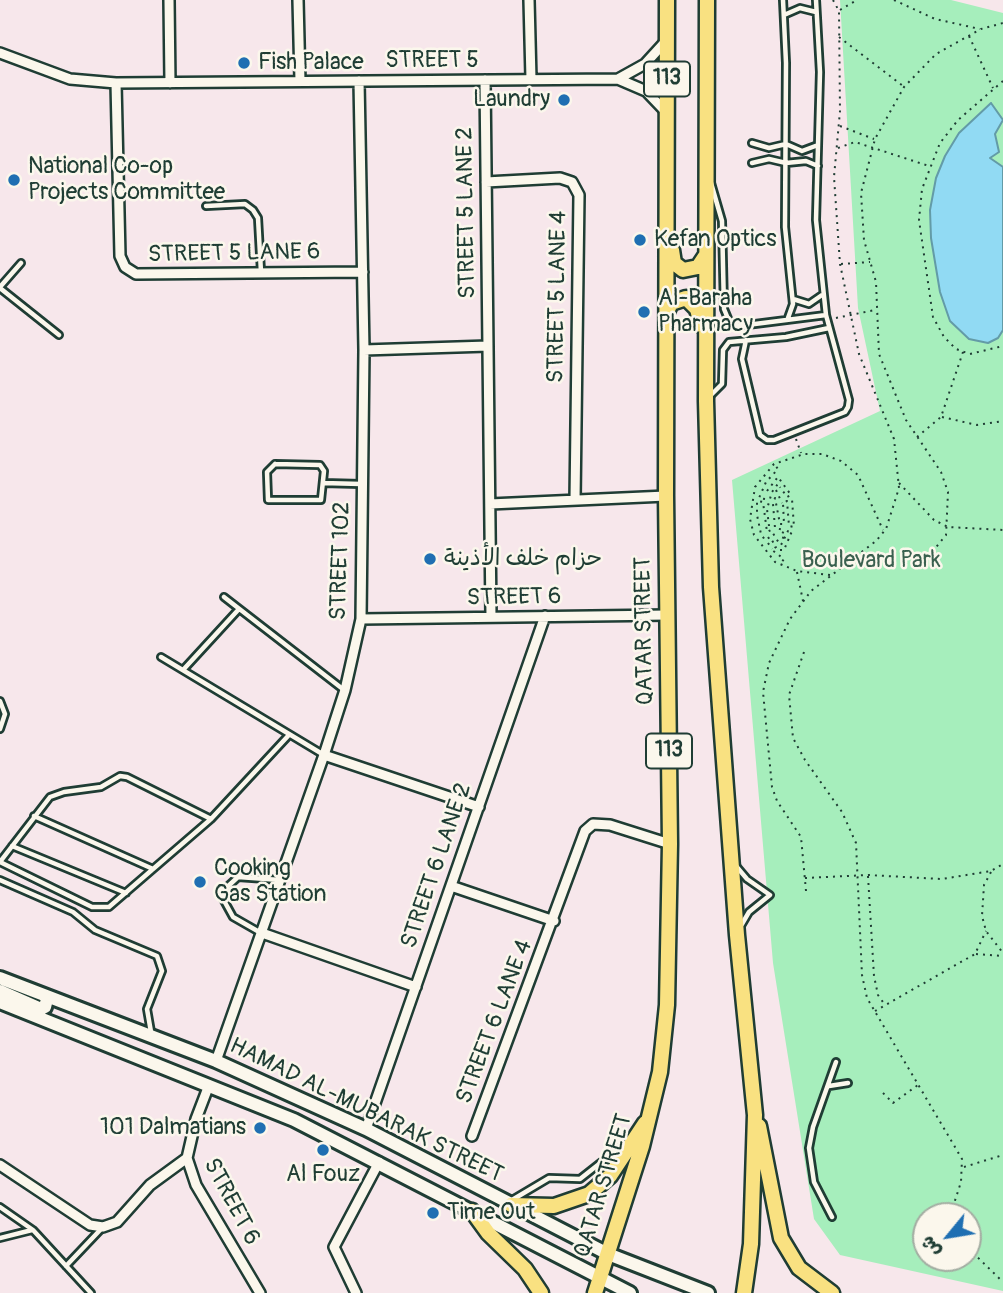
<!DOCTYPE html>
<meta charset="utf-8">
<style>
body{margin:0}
#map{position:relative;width:1003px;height:1293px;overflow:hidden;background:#f7e7eb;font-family:Pangolin,"Playpen Sans Arabic",sans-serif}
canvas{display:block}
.north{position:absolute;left:912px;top:1202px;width:70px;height:70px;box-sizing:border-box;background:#fbf7ec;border:2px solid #a3ada2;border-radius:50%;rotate:240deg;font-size:19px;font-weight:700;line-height:28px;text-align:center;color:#1f3d34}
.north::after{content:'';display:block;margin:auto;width:24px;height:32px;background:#1f6fb2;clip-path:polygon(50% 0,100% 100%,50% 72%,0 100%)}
</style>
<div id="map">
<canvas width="1003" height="1293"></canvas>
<div class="north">ش</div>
</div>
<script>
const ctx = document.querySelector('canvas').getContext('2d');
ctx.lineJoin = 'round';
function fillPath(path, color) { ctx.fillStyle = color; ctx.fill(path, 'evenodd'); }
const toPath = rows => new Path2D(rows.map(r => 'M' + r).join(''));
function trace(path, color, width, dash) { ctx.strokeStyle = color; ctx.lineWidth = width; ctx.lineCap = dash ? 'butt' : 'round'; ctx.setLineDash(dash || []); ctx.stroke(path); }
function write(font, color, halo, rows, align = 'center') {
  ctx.font = font + ' Pangolin,"Playpen Sans Arabic",sans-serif'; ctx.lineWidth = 5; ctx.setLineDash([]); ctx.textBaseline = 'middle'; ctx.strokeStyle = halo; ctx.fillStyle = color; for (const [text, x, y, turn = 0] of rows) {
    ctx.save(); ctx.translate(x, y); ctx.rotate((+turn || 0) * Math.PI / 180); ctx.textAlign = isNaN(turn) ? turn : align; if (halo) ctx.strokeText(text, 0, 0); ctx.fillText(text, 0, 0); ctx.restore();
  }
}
fillPath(toPath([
 [840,0,951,0,1003,13,1003,1291,840,1255,814,1219,773,963,732,480,880,411,858,308],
 [926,1216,968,1216,968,1258,926,1258]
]), '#a6eebc');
const water = toPath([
 [991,103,1003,120,995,134,999,152,990,158,1003,167,1003,330,998,338,988,343,969,339,950,321,940,292,931,238,930,210,936,178,945,156,959,133,991,103]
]);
fillPath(water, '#91daf3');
trace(water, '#639ba7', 2);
const service = toPath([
 [783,0,786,63,785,227,793,304,788,318],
 [784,15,800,8,816,12],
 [752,143,769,148,786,144,802,151,818,145],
 [752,163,769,159,786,163,806,161,818,166],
 [711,183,722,221,724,309,729,321,739,326,826,315],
 [206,206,245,204,253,210,258,218,261,272],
 [0,287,21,263],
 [0,288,59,335],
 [793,299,809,304,822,295],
 [746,340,742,359,760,435,767,440,774,440,845,412,848,407,849,400,826,315,816,220,820,72,816,0],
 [711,395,722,384,723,350,729,342,786,337,829,328],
 [275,464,320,465,324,471,321,500,268,500,267,472,275,464],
 [323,483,361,484],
 [224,597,344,690],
 [161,657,324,755],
 [183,670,239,609],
 [0,701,5,714,0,729],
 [34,816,153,869],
 [12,846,126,893],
 [0,862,92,907,109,907,211,819,288,736],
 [0,862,50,797,64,792,101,787,120,776,127,777,211,819],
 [736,866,747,879,770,895,749,912,742,924],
 [0,880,73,912,95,930,157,956,162,971,147,1009,151,1032],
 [261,933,233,917,222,897,225,889,238,877,280,880],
 [829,1086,848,1083],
 [512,1200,549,1178,580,1179,627,1142],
 [0,1207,33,1230,91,1293],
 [832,1217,814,1182,809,1148,813,1127,836,1062],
 [0,1238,32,1230],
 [66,1266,102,1228]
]);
const minor = toPath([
 [169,0,170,83],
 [298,0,300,81],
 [529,0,531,79],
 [0,53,70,79,116,83,618,79,646,91,667,113],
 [618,79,645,64,666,41],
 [485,80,491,617],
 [116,83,120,256,125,267,136,274,363,272],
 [486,182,560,178,572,182,579,195,575,500],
 [364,350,488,346],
 [490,504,666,496],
 [361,619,668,615],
 [324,755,479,807],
 [451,886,554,921],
 [262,933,416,987],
 [216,1061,324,755,345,690,361,619,364,350,359,81],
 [209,1085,196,1119,187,1158,196,1185,260,1293],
 [366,1129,545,616],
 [472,1136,585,831,593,824,610,825,670,844],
 [0,1165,90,1225,103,1227,117,1222,150,1185,187,1158],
 [356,1293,334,1247,379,1162]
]);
const secondary = toPath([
 [0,978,216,1061,366,1129,608,1254,708,1293],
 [0,991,41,1009,45,1007,47,999],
 [0,1002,294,1120,630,1293]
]);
const primary = toPath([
 [707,0,706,401,711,587,737,935,755,1115,751,1244,744,1293],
 [672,250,674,263,683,270,698,267,706,255],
 [667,312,671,303,686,298,697,309,701,325],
 [759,1126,781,1238,799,1268,832,1293],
 [511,1205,554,1206,589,1194,610,1176,645,1123],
 [472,1211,488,1233,525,1269,541,1293],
 [595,1293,642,1146,660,1072,667,1005,670,844,666,496,667,0]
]);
trace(service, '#1f3d34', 10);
trace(minor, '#1f3d34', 14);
trace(secondary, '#1f3d34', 18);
trace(primary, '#1f3d34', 19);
trace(toPath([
 [894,0,935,19,980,29],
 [840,10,857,0],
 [969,36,993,88],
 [839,37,903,86],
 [1003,81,958,120,940,143,922,189,919,220,933,317,944,337,956,349,970,354,1003,346],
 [840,126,874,139],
 [838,148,855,142,929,166],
 [841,264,870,262],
 [836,318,875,310],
 [942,417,977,425,1003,421],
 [917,437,941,417,963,352],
 [796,439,801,453],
 [899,483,934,520,948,527,1003,530],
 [776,490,782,503],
 [767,491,778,477,791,495,787,497,780,487],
 [765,499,759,498,766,482,778,469,775,465],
 [769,526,767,509,772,492,780,481],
 [784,538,781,537,784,530,775,528,773,504,775,498,780,524,784,524,783,503,787,501,789,526,794,527,792,499],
 [768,543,772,549],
 [780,550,784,550,792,531,788,531,781,545,779,543,771,530,767,532,763,502,757,501,757,515,761,534,765,540,770,537,776,547,772,550,784,559,781,563],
 [919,568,946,535,948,492,941,472,906,420,879,354,876,282,864,240,861,193,875,139,904,87,936,54,981,29,1003,23],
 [797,572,803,601],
 [830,575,797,571,775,562,754,535,750,519,755,487,774,464,804,454,822,454,841,461,858,475,883,530],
 [804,652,789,695,793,738,805,760,842,812,856,843,862,975,867,998,962,1159,961,1182,950,1216],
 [991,872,984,885,982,916,986,931,1003,953],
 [868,876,874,976,878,995,885,1005],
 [805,878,868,875,942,879,991,871,1003,864],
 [806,891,801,837,777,801,772,787,763,692,769,663,790,619,811,591,876,541,886,529,899,488,894,439,859,354,840,264,834,177,840,111,839,11,833,0],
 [976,954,1003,956],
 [875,1011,975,954,986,931],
 [883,1093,893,1103,918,1085],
 [964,1167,1003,1155],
 [968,1248,1003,1282]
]), '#1f3d34', 2, [2, 5]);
trace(service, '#fbf7ec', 4.5);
trace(minor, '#fbf7ec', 9);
trace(secondary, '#fbf7ec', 12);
trace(primary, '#f9e181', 14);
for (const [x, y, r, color] of [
 [244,63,7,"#1f6fb2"],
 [564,100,7,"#1f6fb2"],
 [14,180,7,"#1f6fb2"],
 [640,240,7,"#1f6fb2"],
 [644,312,7,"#1f6fb2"],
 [430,559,7,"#1f6fb2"],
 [200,882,7,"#1f6fb2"],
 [260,1128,7,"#1f6fb2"],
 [323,1150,7,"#1f6fb2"],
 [433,1213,7,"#1f6fb2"]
]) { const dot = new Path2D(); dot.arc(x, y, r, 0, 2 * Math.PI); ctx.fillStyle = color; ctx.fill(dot); trace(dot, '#fbf7ec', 2.5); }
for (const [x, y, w] of [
 [667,79,46],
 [669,751,46]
]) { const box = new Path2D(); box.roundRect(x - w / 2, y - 17.5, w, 35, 5); ctx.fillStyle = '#fbf7ec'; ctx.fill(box); trace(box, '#1f3d34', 2); }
write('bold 21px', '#1f3d34', null, [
 ["113",667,79],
 ["113",669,751]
]);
write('23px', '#1f3d34', '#fbf7ec', [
 ["STREET 5",432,61],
 ["STREET 5 LANE 2",467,213,-91],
 ["STREET 5 LANE 6",234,254,-1],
 ["STREET 5 LANE 4",558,297,-89],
 ["STREET 102",341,561,-88],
 ["STREET 6",514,598,-1],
 ["QATAR STREET",645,631,-91],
 ["STREET 6 LANE 2",437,866,-71],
 ["STREET 6 LANE 4",495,1022,-69],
 ["HAMAD AL-MUBARAK STREET",366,1111,26],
 ["QATAR STREET",604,1186,-73],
 ["STREET 6",231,1202,62]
]);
write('23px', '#1f3d34', '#fbf7ec', [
 ["Fish Palace",258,63],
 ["Laundry",550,100,"right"],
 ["National Co-op",28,167],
 ["Projects Committee",28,193],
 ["Kefan Optics",654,240],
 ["Al-Baraha",658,299],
 ["Pharmacy",658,325],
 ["حزام خلف الأذينة",444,559],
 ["Cooking",214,869],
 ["Gas Station",214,895],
 ["101 Dalmatians",246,1128,"right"],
 ["Al Fouz",323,1175,"center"],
 ["Time Out",447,1213]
], 'left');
write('23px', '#3a604f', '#fbf7ec', [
 ["Boulevard Park",871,561]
]);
</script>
